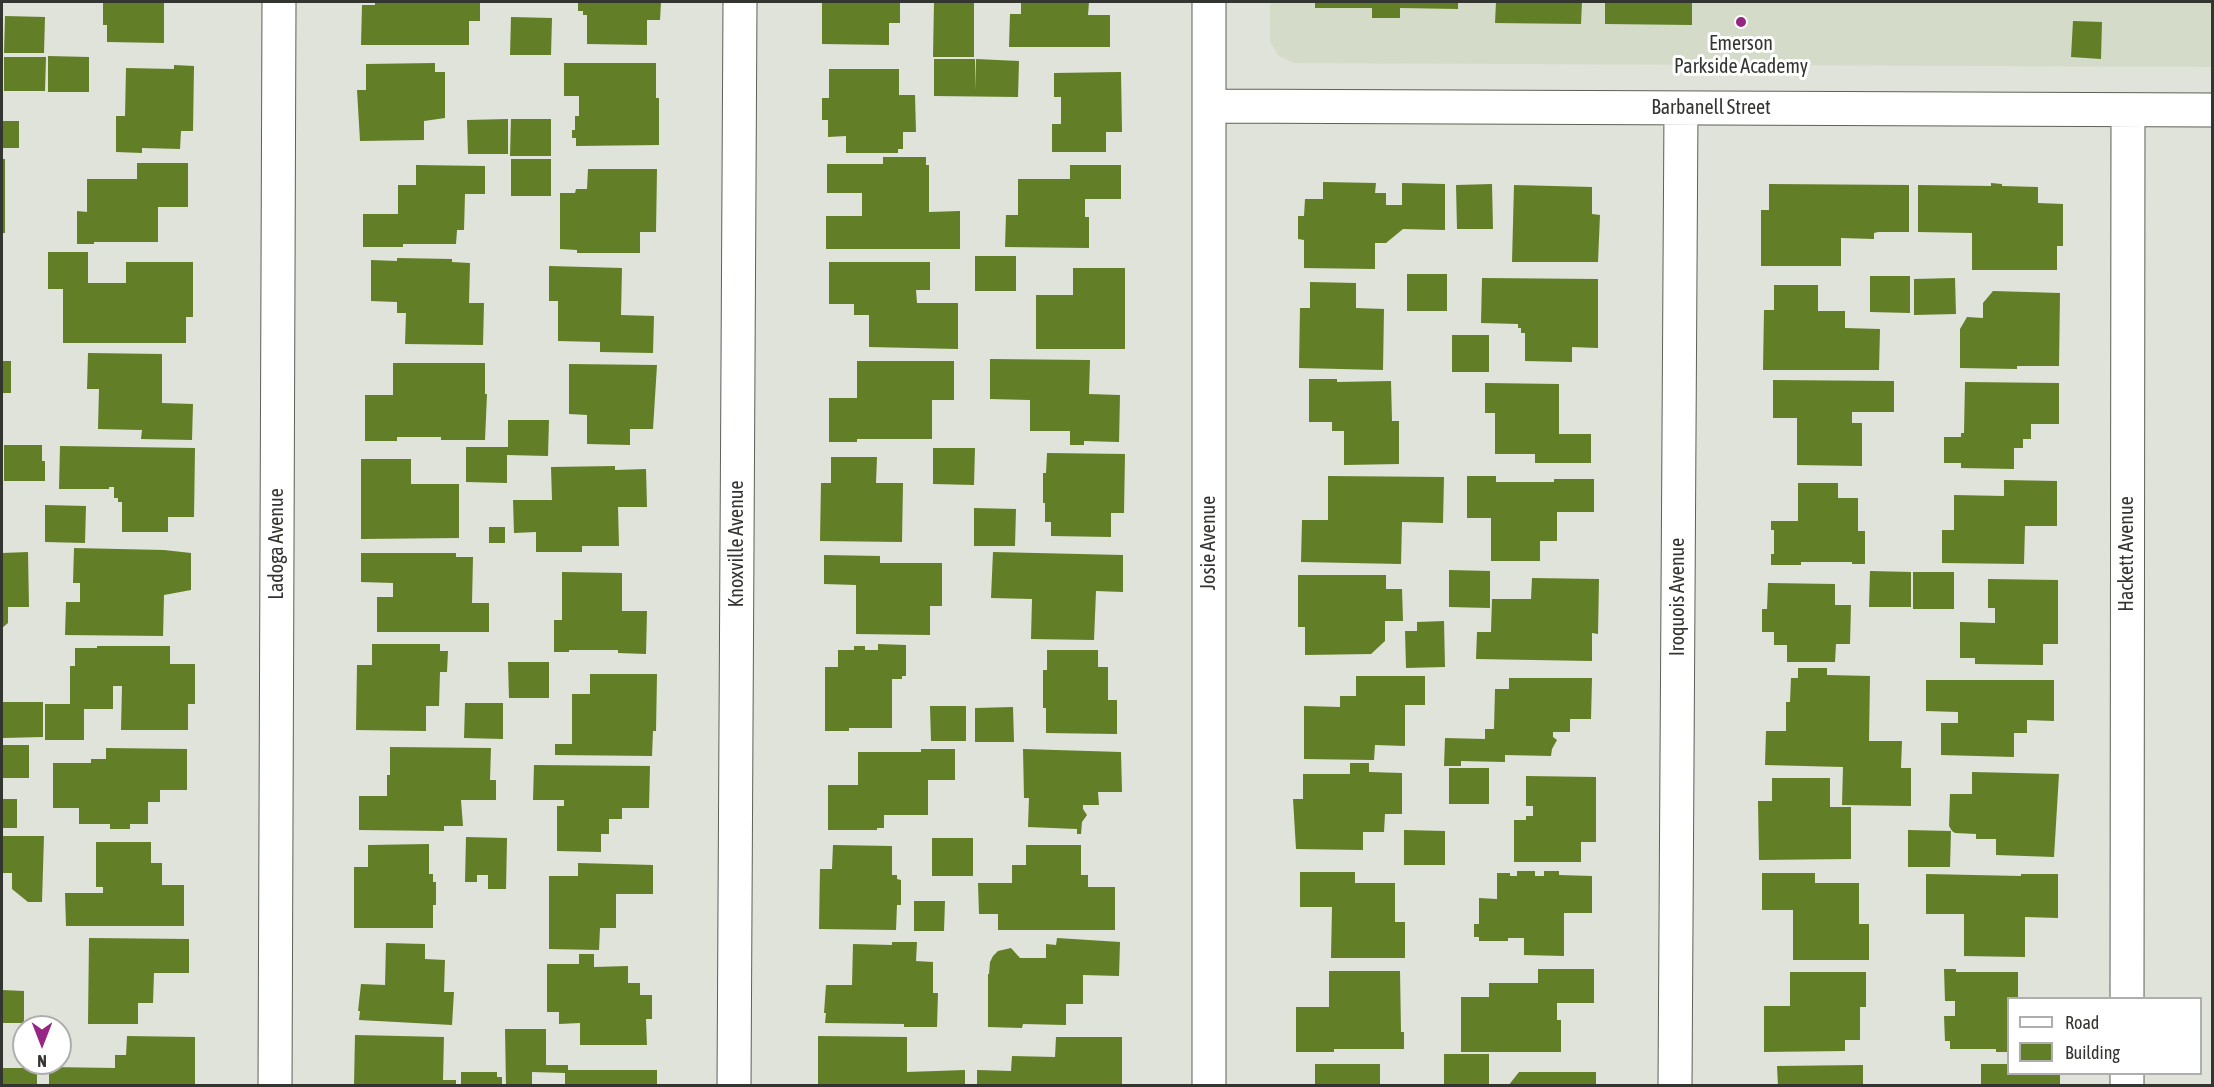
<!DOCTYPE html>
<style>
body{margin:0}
#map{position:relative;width:2214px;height:1087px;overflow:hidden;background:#dfe3d9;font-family:"Asap Condensed",sans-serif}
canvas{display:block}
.frame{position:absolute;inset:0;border:3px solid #333531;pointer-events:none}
.legend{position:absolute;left:2007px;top:997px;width:195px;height:78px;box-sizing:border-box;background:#fff;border:2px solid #adaead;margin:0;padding:8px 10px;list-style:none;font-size:18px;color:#333531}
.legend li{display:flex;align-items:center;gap:12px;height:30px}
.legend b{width:30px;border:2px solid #adaead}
.north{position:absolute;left:12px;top:1015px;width:60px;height:60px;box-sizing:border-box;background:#fff;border:2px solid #adaead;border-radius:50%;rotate:180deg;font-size:16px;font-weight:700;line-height:24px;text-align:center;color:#333531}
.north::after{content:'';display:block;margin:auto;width:21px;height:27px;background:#962584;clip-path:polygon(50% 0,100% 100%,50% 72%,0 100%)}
</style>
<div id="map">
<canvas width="2214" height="1087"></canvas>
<div class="frame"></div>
<ul class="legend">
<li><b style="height:8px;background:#fff"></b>Road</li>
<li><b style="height:16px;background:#627e26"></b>Building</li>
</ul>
<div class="north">N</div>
</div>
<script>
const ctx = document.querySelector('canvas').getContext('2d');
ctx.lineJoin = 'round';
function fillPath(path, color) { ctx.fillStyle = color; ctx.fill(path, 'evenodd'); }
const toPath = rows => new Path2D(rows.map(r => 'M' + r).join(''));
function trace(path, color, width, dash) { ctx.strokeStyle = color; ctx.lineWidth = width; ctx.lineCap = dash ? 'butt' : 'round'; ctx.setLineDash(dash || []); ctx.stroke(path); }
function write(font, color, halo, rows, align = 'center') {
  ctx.font = font + ' "Asap Condensed",sans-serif'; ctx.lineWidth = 6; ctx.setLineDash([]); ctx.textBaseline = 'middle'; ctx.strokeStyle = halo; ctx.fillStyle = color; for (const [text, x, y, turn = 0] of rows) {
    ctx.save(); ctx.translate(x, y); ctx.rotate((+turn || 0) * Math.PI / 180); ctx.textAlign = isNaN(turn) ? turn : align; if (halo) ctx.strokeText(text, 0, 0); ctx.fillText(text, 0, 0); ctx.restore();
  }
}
fillPath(toPath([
 [1270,2,2212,2,2212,67,1294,63,1279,56,1270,42]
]), '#d4dbc9');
fillPath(toPath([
 [103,2,164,2,164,43,107,42,107,25,103,25],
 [375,2,480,2,480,21,469,21,469,45,361,45,362,5,375,5],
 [578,2,661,2,660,20,647,20,647,45,587,44,587,15,583,15,583,11,578,11],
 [822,2,900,2,900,23,889,23,889,45,822,44],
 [934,2,974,2,974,57,933,57],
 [1021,2,1089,2,1088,15,1110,15,1110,47,1009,47,1010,14,1021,14],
 [1315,2,1458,2,1458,9,1400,8,1400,18,1372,18,1372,8,1315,8],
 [1496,2,1582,2,1581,24,1495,23],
 [1605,2,1692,2,1692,25,1605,24],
 [5,16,45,17,44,53,4,53],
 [511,17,552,18,551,55,510,55],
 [2073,21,2102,22,2101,59,2071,57],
 [48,56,89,57,89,92,48,92],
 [4,57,46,57,45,91,4,91],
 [934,59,975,59,975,91,976,59,1019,61,1018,97,934,96],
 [435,63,435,72,445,72,445,118,424,121,424,140,360,141,357,90,366,90,366,64],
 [564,63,656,63,656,98,659,98,659,145,576,146,576,138,572,138,572,130,575,130,575,116,579,116,579,96,564,96],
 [174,65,194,66,193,131,181,131,180,149,142,148,142,153,116,152,116,116,125,116,126,68,174,69],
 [829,69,899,69,899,95,915,95,916,132,903,132,903,149,898,149,898,153,846,153,846,136,828,137,828,120,822,120,822,98,829,98],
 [1121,72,1122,132,1106,132,1106,152,1052,152,1052,124,1061,124,1061,97,1054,97,1054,73],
 [508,119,508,154,468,154,467,120],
 [511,119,551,119,551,156,510,156],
 [2,121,19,121,19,148,2,148],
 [883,157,926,157,926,165,929,165,929,212,960,211,960,249,826,249,826,216,862,216,862,193,827,193,827,164,883,164],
 [2,159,5,159,5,233,2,233],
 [511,159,551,159,551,196,511,196],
 [137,163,188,163,188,207,158,207,158,242,94,242,94,244,77,244,77,211,87,212,87,179,137,179],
 [416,165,485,166,485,194,465,194,464,230,457,230,456,244,403,244,403,247,363,247,363,214,398,214,398,185,416,185],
 [1070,165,1121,165,1121,199,1085,199,1085,217,1089,217,1089,248,1005,247,1006,215,1018,215,1018,179,1070,179],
 [588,169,657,169,656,232,640,232,640,253,577,253,577,250,560,249,560,193,575,193,576,189,587,189],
 [1323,182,1376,183,1375,193,1386,193,1386,205,1402,205,1402,183,1445,184,1445,230,1403,229,1386,243,1375,243,1375,269,1304,268,1304,240,1298,239,1298,216,1304,216,1305,199,1323,199],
 [1991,183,2002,184,2002,186,2038,187,2038,203,2063,204,2063,246,2057,246,2057,270,1972,270,1972,233,1918,232,1918,185,1991,186],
 [1492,184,1493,229,1457,229,1456,185],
 [1769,184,1909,185,1909,232,1878,232,1874,233,1874,239,1841,238,1841,266,1761,266,1761,210,1769,210],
 [1514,185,1592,187,1592,214,1600,215,1598,262,1512,262],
 [48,252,88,252,88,283,126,283,126,262,193,262,193,317,186,317,186,343,63,343,63,289,48,289],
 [975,256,1016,256,1016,291,975,291],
 [397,258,452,259,452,262,470,263,469,303,484,303,483,345,405,344,406,313,397,313,397,302,371,301,371,260,397,261],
 [829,262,930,262,930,290,916,290,917,303,958,303,958,349,869,347,869,315,854,315,854,304,829,304],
 [549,266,622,268,621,315,654,316,653,353,600,352,600,342,558,341,558,301,549,301],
 [1073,268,1125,268,1125,349,1036,349,1036,295,1073,295],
 [1407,274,1447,274,1447,311,1407,311],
 [1870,276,1910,276,1910,313,1870,312],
 [1482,278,1598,279,1598,348,1572,347,1572,362,1525,361,1525,333,1521,333,1521,328,1518,328,1518,324,1481,323],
 [1955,278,1956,314,1914,315,1914,279],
 [1310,282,1356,283,1356,308,1384,309,1383,370,1299,368,1300,308,1310,308],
 [1774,285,1818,285,1818,311,1845,311,1845,328,1880,329,1879,370,1763,370,1764,310,1774,310],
 [1993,291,2060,293,2059,366,2017,366,2017,369,1960,368,1960,329,1967,317,1983,318,1983,303],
 [1452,335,1489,335,1489,372,1452,372],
 [88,353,162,354,162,403,193,404,192,440,141,439,142,430,98,429,99,389,87,389],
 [990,359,1090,360,1089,394,1120,395,1119,442,1084,441,1084,445,1070,445,1070,431,1030,431,1030,400,990,399],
 [2,361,11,361,11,393,2,393],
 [857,361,954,361,954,400,932,400,932,439,857,439,857,442,829,442,829,398,857,398],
 [393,363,485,363,485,394,487,394,485,440,441,440,441,437,397,437,397,441,365,441,365,395,393,395],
 [569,364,657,365,653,429,630,429,630,445,587,444,587,415,569,414],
 [1309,379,1337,379,1337,382,1391,381,1392,421,1399,421,1399,464,1344,465,1344,431,1332,431,1332,422,1309,422],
 [1773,380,1894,381,1894,412,1852,412,1852,423,1862,423,1862,466,1797,465,1797,418,1773,418],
 [1965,382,2059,383,2059,424,2031,424,2031,439,2023,439,2023,448,2014,448,2014,469,1961,468,1961,463,1944,463,1944,437,1961,437,1961,433,1964,433],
 [1485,383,1559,384,1559,434,1591,434,1591,463,1535,463,1535,454,1495,454,1495,413,1485,413],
 [508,420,549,420,548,456,507,455,507,483,466,482,466,447,508,447],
 [4,445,42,445,42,461,45,461,45,481,4,481],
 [60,446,195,448,194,517,168,517,168,532,122,532,122,502,118,502,118,498,114,498,114,487,109,487,109,489,59,489],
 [933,448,975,448,974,485,933,484],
 [1047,453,1125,454,1124,513,1111,513,1111,537,1051,536,1051,522,1045,522,1045,503,1043,503,1043,473,1046,473],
 [831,457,877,457,876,483,903,483,902,542,820,541,821,483,831,483],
 [361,459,411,459,411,484,459,484,459,538,361,539],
 [615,466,615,470,646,469,647,507,618,507,619,546,582,546,582,552,536,552,536,532,514,533,513,500,552,500,551,467],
 [1328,476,1444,477,1443,523,1402,522,1401,564,1301,562,1302,520,1328,520],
 [1467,476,1496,476,1496,482,1554,482,1554,479,1594,479,1594,512,1557,512,1557,541,1540,541,1540,561,1491,561,1491,518,1467,518],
 [2004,480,2057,481,2057,526,2025,526,2024,564,1942,563,1942,530,1954,530,1954,495,2004,496],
 [1798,483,1838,483,1838,498,1858,498,1858,531,1865,531,1865,564,1852,564,1852,562,1801,562,1801,565,1771,565,1771,554,1774,554,1774,530,1771,530,1771,521,1798,521],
 [45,505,86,506,85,543,45,542],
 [974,508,1016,509,1015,546,974,546],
 [489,527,505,527,505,543,489,543],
 [74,548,164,550,191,553,191,590,164,595,163,636,65,635,66,602,80,602,80,583,73,583],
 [28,552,29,607,8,607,8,623,2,628,2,553],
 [993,552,1123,555,1123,592,1096,591,1094,640,1031,639,1032,599,991,598],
 [361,553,456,553,456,557,473,557,472,603,489,603,489,632,377,632,377,597,393,597,393,583,361,582],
 [824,555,880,556,880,563,942,563,942,606,930,606,930,635,856,634,856,585,824,584],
 [1449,570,1490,571,1490,608,1449,607],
 [1870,571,1911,572,1911,607,1869,607],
 [562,572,622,573,622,611,647,611,646,654,618,653,618,650,569,650,569,652,554,652,554,620,562,620],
 [1913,572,1954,572,1954,609,1913,609],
 [1298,575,1386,575,1386,589,1402,589,1403,621,1385,621,1385,641,1371,654,1305,655,1305,627,1298,627],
 [1532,578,1599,579,1598,634,1592,633,1592,661,1476,659,1477,632,1491,632,1492,599,1531,599],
 [1988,579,2058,580,2058,644,2043,644,2043,665,1975,664,1975,658,1960,658,1960,622,1995,623,1995,608,1988,608],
 [1768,583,1835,584,1835,605,1851,605,1850,644,1836,644,1835,662,1787,662,1787,645,1774,645,1774,632,1762,632,1762,609,1767,609],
 [1444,621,1445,667,1406,668,1405,631,1417,631,1417,622],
 [372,644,440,644,440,651,448,651,447,672,440,672,439,706,426,706,426,731,356,730,357,665,372,665],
 [878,644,906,645,906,676,902,676,902,679,892,679,892,728,849,728,849,731,825,731,825,667,838,667,838,650,854,650,854,646,865,646,865,650,878,650],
 [97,646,170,646,170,664,195,664,195,704,188,704,188,730,121,730,122,686,113,686,113,709,84,709,84,740,45,740,45,704,70,704,70,666,75,666,75,648,97,648],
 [1047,650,1098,650,1098,667,1108,667,1108,700,1117,700,1117,734,1046,733,1046,708,1043,708,1043,670,1047,670],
 [508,662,549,662,549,698,509,698],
 [1798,668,1827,668,1827,675,1870,676,1869,741,1902,741,1901,768,1911,768,1911,806,1842,805,1843,767,1765,765,1766,731,1786,731,1786,702,1790,702,1791,678,1798,678],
 [590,674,657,674,656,731,653,731,652,756,555,755,555,744,572,744,572,694,590,694],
 [1356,676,1425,676,1425,705,1405,705,1405,746,1375,745,1374,760,1304,759,1304,706,1340,707,1340,696,1356,696],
 [1509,678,1592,678,1591,719,1570,719,1570,732,1553,732,1553,737,1557,740,1552,749,1551,756,1505,755,1505,762,1461,761,1461,766,1444,766,1445,738,1485,739,1485,729,1494,729,1495,689,1509,689],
 [1926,680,2054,680,2054,721,2027,720,2027,733,2014,733,2014,757,1941,755,1941,723,1958,723,1958,712,1926,711],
 [3,702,43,702,43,737,3,738],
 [465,703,503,703,503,739,464,738],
 [930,706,966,706,966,741,931,741],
 [1013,707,1014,742,975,742,975,708],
 [2,745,29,745,29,778,2,778],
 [390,747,491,748,490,780,496,780,496,800,461,800,463,826,444,826,444,831,359,830,359,796,387,796,387,775,390,775],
 [106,748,187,749,187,790,160,790,160,802,148,802,148,824,130,824,130,829,110,829,110,824,79,824,79,808,53,808,53,763,91,763,91,759,106,759],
 [921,749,955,749,955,780,928,780,928,815,884,815,884,828,877,828,877,830,828,830,828,785,858,785,858,752,921,752],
 [1023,749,1121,752,1122,792,1098,792,1099,805,1083,805,1083,809,1087,815,1082,822,1081,834,1077,834,1077,829,1028,827,1029,798,1024,798],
 [1350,763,1369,763,1369,772,1402,773,1402,814,1385,814,1384,832,1363,832,1363,850,1296,849,1293,799,1303,799,1303,774,1350,774],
 [534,765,650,766,649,808,622,808,622,819,609,819,609,834,601,834,601,852,557,851,557,806,564,806,564,800,533,800],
 [1449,768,1489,768,1489,804,1449,804],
 [1972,772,2059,774,2054,857,1996,855,1996,839,1976,839,1976,834,1955,833,1952,831,1949,826,1950,794,1972,794],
 [1526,776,1596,777,1596,842,1581,842,1581,862,1514,862,1514,820,1526,820,1526,816,1533,816,1533,806,1526,806],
 [1772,778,1830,778,1830,807,1851,807,1851,859,1759,860,1758,801,1772,801],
 [2,799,17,799,17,828,2,828],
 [1404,830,1445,831,1445,865,1404,865],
 [1908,830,1951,831,1950,867,1908,867],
 [2,836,44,836,42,902,28,902,12,889,12,873,2,873],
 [466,837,507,838,506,889,488,889,488,875,477,875,477,882,465,882],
 [932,838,973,838,973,876,932,876],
 [96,842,151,842,151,863,162,863,162,885,184,885,184,926,66,926,65,893,103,893,103,887,96,887],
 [429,844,429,874,433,874,433,882,436,882,436,905,433,905,433,928,354,928,354,867,368,867,368,845],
 [833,845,892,846,892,875,897,875,897,879,901,880,901,905,897,905,896,930,819,929,820,869,832,869],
 [1026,845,1081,845,1081,875,1088,875,1088,887,1115,887,1115,930,998,930,998,914,979,914,978,883,1012,883,1012,865,1026,865],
 [578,863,653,865,653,894,616,894,616,928,600,928,599,950,549,949,549,876,578,876],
 [1517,871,1535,871,1535,876,1544,876,1544,871,1559,871,1559,875,1592,876,1592,913,1564,913,1564,956,1524,955,1524,938,1508,938,1508,941,1479,941,1479,937,1474,937,1474,924,1479,924,1479,898,1497,899,1497,873,1510,873,1510,876,1517,876],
 [1300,872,1355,872,1355,883,1395,883,1395,922,1405,922,1405,958,1331,958,1332,907,1300,907],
 [1762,873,1815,873,1815,883,1859,883,1859,924,1869,924,1869,960,1793,960,1793,910,1762,910],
 [1926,874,2021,876,2021,874,2058,874,2058,918,2025,917,2025,957,1964,956,1964,914,1926,914],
 [914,901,945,901,944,931,914,931],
 [89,938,189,939,189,973,154,973,153,1003,138,1003,138,1024,88,1024],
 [1057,938,1120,942,1119,976,1083,975,1083,1004,1066,1004,1066,1025,1023,1024,1022,1028,988,1027,988,974,989,974,990,962,993,956,998,951,1011,948,1020,958,1046,958,1046,944,1056,945],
 [892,942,917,942,916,961,933,962,933,993,938,993,937,1027,904,1027,904,1024,825,1023,826,1013,824,1013,826,985,852,985,853,944,892,945],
 [386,943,425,944,425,959,445,960,444,992,454,992,452,1025,359,1020,360,1011,358,1011,361,984,385,985],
 [579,954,594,954,594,967,628,966,628,983,640,983,640,995,652,995,652,1019,646,1019,647,1045,580,1045,580,1023,559,1024,559,1012,547,1012,547,964,579,964],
 [1538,969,1594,969,1594,1003,1557,1003,1557,1020,1561,1020,1561,1052,1461,1052,1461,997,1489,997,1489,983,1538,983],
 [1944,969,1956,969,1956,972,2018,972,2018,998,2008,998,2008,1052,1996,1052,1996,1049,1950,1049,1950,1041,1945,1041,1944,1016,1955,1016,1955,1001,1945,1001],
 [1329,971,1400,971,1401,1032,1404,1032,1404,1049,1334,1049,1334,1052,1296,1052,1296,1007,1329,1007],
 [1790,972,1866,972,1866,1007,1860,1007,1860,1040,1845,1040,1845,1051,1764,1052,1764,1006,1790,1006],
 [2,990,24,991,24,1023,2,1023],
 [505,1029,546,1029,546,1065,568,1065,568,1070,657,1070,657,1086,565,1086,565,1073,532,1072,532,1086,506,1086],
 [355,1035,444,1037,443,1080,456,1080,456,1086,354,1086],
 [127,1036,195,1037,195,1086,49,1086,49,1067,115,1068,115,1055,126,1055],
 [818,1036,907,1037,907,1072,965,1070,965,1086,818,1086],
 [1056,1037,1122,1037,1122,1086,977,1086,977,1070,1011,1071,1012,1056,1055,1057],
 [1444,1054,1489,1054,1489,1086,1444,1086],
 [1315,1064,1380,1064,1380,1086,1315,1086],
 [1981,1064,2008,1064,2008,1074,2060,1074,2060,1086,1981,1086],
 [1863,1065,1863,1086,1778,1086,1777,1066],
 [2,1068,37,1068,37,1086,2,1086],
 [461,1072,497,1072,497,1077,502,1077,502,1086,461,1086],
 [1519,1072,1596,1072,1596,1086,1508,1086]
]), '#627e26');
const minor = toPath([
 [1209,106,2212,110],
 [2127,998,2128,110],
 [275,1086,279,2],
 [734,1086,740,2],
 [1209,1086,1209,2],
 [1675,1086,1681,108],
 [2127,1086,2127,1074]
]);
trace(minor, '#5d6158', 35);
trace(minor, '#fff', 33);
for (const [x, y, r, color] of [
 [1741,22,6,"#962584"]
]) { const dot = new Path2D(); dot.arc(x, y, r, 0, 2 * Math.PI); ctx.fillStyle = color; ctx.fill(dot); trace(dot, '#fff', 2); }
write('20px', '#333531', '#fff', [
 ["Emerson",1741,44],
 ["Parkside Academy",1741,67]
]);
write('20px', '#333531', '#fff', [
 ["Barbanell Street",1711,108],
 ["Josie Avenue",1209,543,-90],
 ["Ladoga Avenue",277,544,-90],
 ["Knoxville Avenue",737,544,-90],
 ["Hackett Avenue",2127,554,-90],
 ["Iroquois Avenue",1678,597,-90]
]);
</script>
